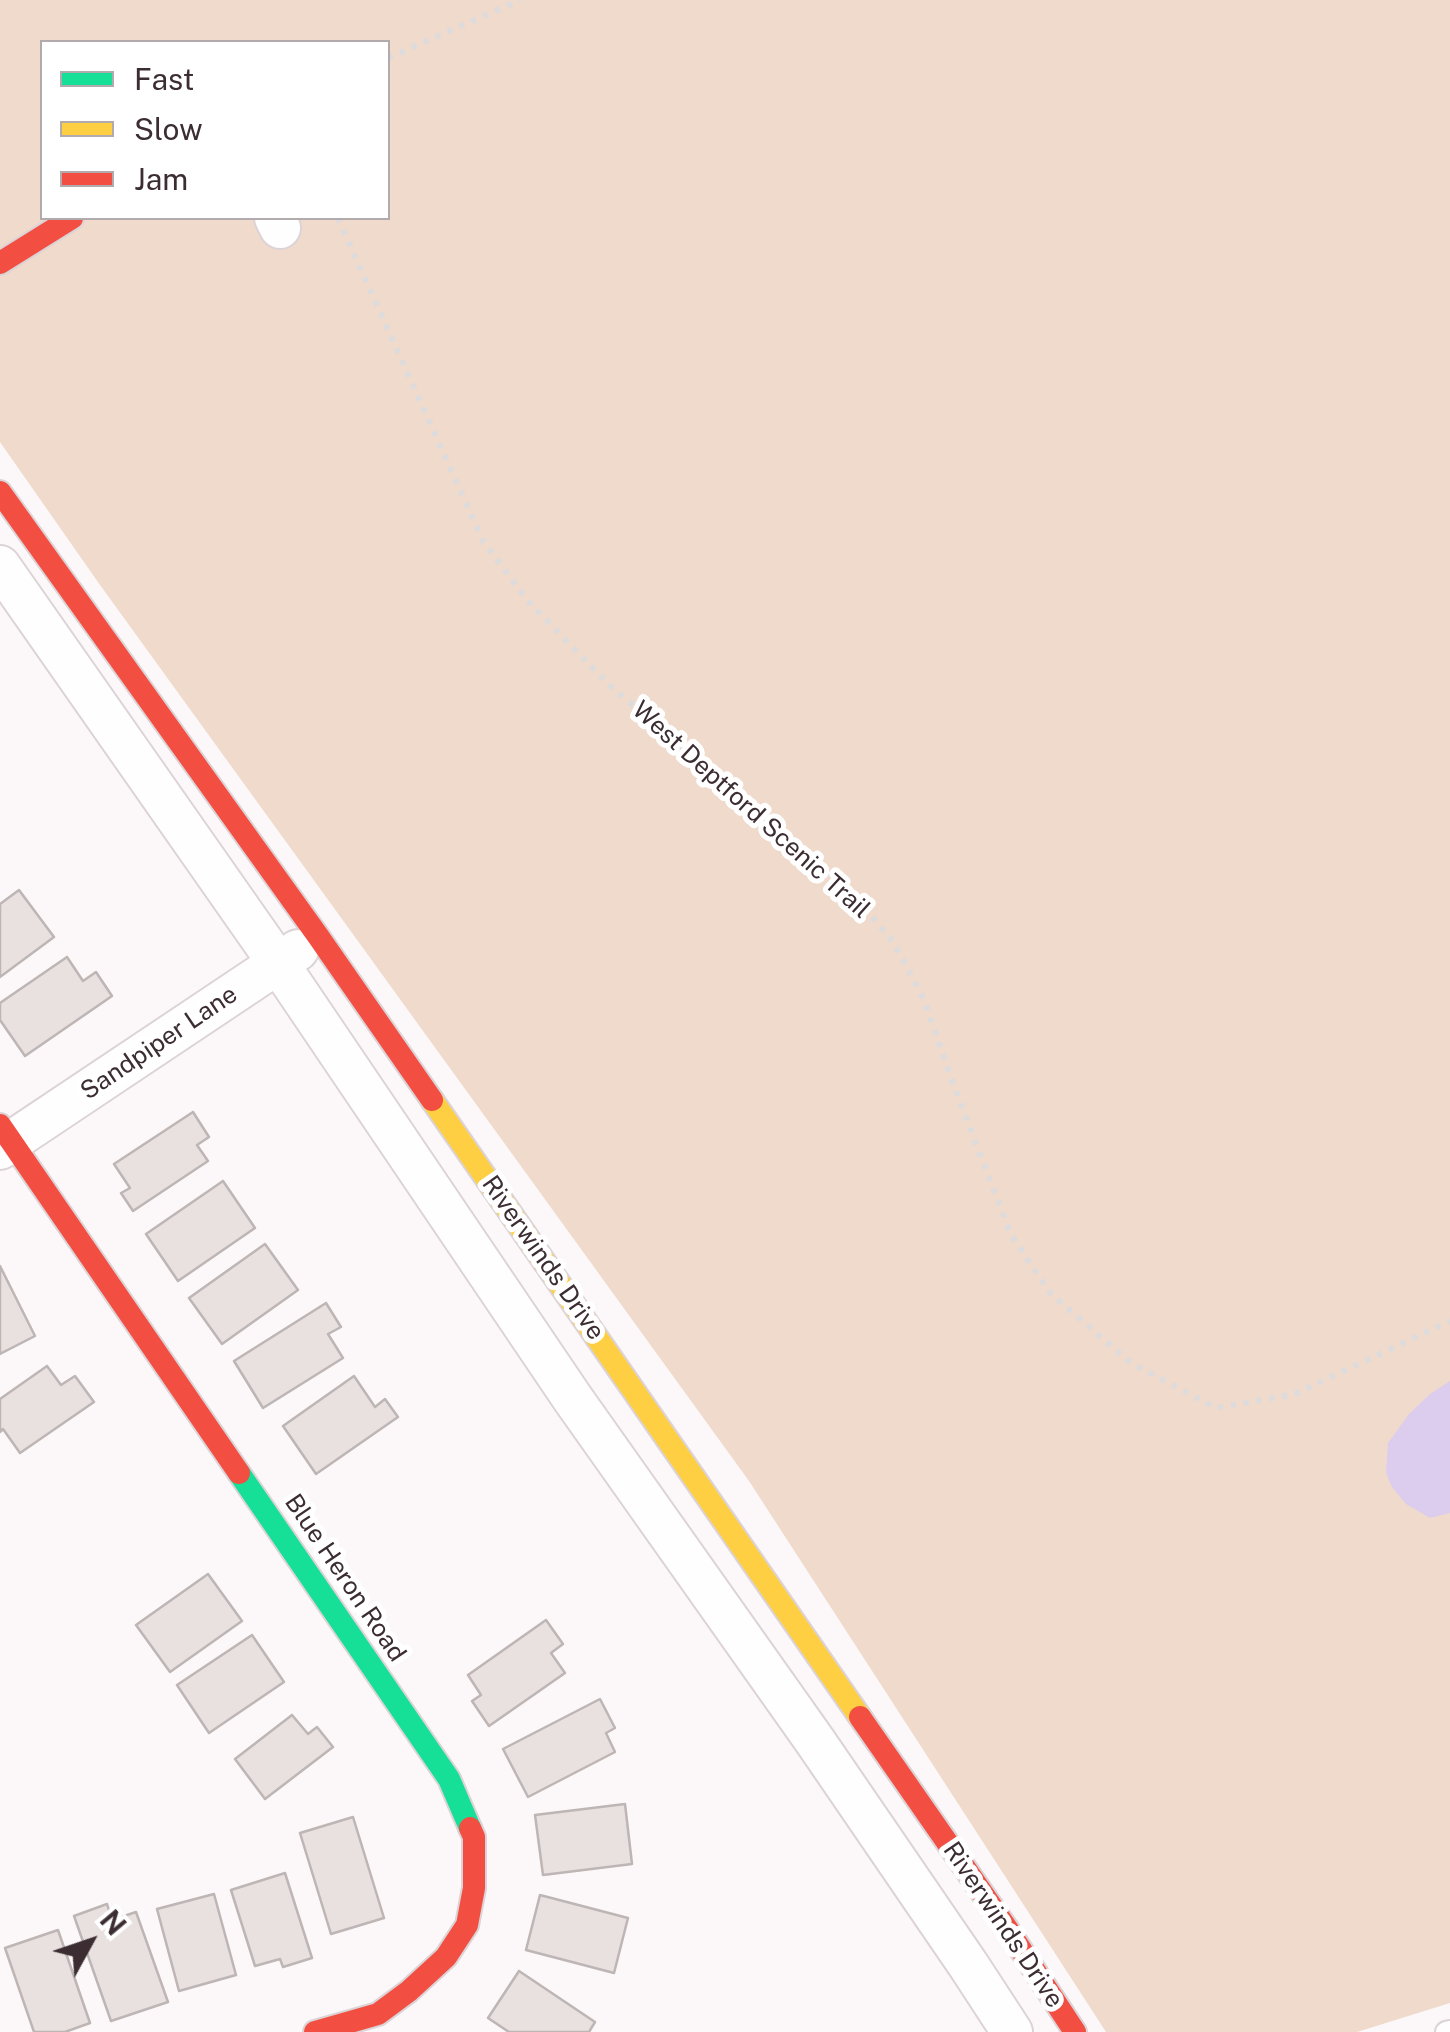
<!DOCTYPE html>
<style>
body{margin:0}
#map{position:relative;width:1450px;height:2032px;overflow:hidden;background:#fcf8f9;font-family:"Public Sans",sans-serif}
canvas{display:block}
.legend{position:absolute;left:40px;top:40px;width:350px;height:180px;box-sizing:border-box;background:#fff;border:2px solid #b1abad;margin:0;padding:12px 18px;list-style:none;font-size:30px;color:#3b2d31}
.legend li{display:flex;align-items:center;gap:20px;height:50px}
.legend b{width:50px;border:2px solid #b1abad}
.north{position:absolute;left:40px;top:1892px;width:100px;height:100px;-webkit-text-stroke:8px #fff;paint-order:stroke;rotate:50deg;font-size:28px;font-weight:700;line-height:40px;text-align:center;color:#3b2d31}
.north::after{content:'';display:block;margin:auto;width:35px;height:45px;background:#3b2d31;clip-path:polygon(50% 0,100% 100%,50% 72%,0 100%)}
</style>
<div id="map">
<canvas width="1450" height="2032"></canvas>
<ul class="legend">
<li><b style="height:12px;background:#16e098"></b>Fast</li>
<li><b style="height:12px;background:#ffcf43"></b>Slow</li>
<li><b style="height:12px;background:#f24e42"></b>Jam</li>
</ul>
<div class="north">N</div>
</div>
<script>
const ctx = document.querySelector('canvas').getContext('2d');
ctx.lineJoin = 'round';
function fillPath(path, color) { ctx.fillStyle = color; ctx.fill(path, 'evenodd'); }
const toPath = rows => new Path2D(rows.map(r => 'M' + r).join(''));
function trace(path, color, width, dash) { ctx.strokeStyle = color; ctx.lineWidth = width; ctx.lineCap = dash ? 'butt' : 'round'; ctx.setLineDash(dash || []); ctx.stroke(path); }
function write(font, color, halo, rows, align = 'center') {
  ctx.font = font + ' "Public Sans",sans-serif'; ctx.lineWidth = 10; ctx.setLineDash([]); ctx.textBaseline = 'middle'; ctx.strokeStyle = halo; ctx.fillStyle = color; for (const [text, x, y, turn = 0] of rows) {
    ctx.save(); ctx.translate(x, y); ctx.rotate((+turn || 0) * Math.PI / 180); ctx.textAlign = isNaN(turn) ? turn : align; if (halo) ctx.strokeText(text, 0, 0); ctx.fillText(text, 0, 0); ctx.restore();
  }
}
fillPath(toPath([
 [0,0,1450,0,1450,2003,1357,2032,1106,2032,749,1481,100,585,0,442],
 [42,42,388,42,388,218,42,218]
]), '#efdacc');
fillPath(toPath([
 [1450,1381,1450,1513,1430,1518,1406,1504,1392,1487,1386,1473,1388,1443,1409,1414,1430,1394]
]), '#dccdee');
const building = toPath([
 [19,890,54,937,0,977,0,904,19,890],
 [67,957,83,981,96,972,112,996,25,1056,0,1020,0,1003,67,957],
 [193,1112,209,1137,197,1145,208,1161,133,1211,121,1193,130,1188,114,1164,193,1112],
 [223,1181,255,1228,178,1281,146,1234,223,1181],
 [265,1244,298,1290,222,1344,189,1298,265,1244],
 [0,1266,35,1336,0,1354,0,1266],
 [326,1303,341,1327,328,1334,343,1358,263,1408,234,1361,326,1303],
 [47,1366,61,1385,75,1376,94,1402,20,1453,3,1429,0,1432,0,1399,47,1366],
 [354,1376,375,1407,385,1399,398,1417,316,1474,283,1426,354,1376],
 [208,1574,242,1621,170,1672,136,1625,208,1574],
 [546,1620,563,1644,551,1653,565,1673,489,1726,472,1701,481,1695,468,1675,546,1620],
 [252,1635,284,1682,209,1733,177,1685,252,1635],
 [600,1699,615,1728,606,1733,615,1752,528,1797,503,1749,600,1699],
 [292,1715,308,1734,317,1727,333,1747,265,1799,235,1759,292,1715],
 [625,1804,632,1864,543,1875,535,1815,625,1804],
 [353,1817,384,1918,331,1934,300,1833,353,1817],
 [285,1873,312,1958,283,1967,280,1959,255,1966,231,1890,285,1873],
 [214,1894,236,1975,179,1991,157,1909,214,1894],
 [540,1895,628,1918,614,1973,526,1950,540,1895],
 [107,1904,112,1920,136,1912,168,2002,111,2021,74,1916,107,1904],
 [58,1930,90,2023,65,2032,34,2032,5,1948,58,1930],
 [519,1971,595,2022,589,2032,509,2032,488,2018,519,1971]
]);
fillPath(building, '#e9e0e0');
trace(building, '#beb5b5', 2.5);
const lane = toPath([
 [1446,2032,1450,2031]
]);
const street = toPath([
 [275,218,280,228],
 [0,566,278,963,573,1399,815,1741,969,1966,1012,2032],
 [0,1149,298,950]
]);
const fast = toPath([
 [239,1473,449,1779,470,1828]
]);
const slow = toPath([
 [432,1100,860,1717]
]);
const jam = toPath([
 [0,263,72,218],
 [0,492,318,936,432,1100],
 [0,1125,239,1473],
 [860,1717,1008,1930,1075,2032],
 [315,2032,378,2014,409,1991,446,1957,467,1925,474,1888,474,1837,470,1828]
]);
trace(lane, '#dcd3d6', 24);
trace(street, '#dcd3d6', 44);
trace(fast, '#dcd3d6', 26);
trace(slow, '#dcd3d6', 26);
trace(jam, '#dcd3d6', 26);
trace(toPath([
 [388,58,520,0],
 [338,218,483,541,528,601,605,681,858,900,894,943,924,1000,954,1086,1011,1235,1050,1293,1131,1363,1216,1408,1295,1394,1450,1321]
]), '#dddbdc', 6, [5, 8]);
trace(lane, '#fffefe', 20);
trace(street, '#fffefe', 40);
trace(fast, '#16e098', 22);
trace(slow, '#ffcf43', 22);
trace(jam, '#f24e42', 22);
write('25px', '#3b2d31', '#fff', [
 ["West Deptford Scenic Trail",751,810,42],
 ["Sandpiper Lane",159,1043,-34],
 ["Riverwinds Drive",543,1258,55],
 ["Blue Heron Road",345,1578,56],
 ["Riverwinds Drive",1003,1925,56]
]);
</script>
